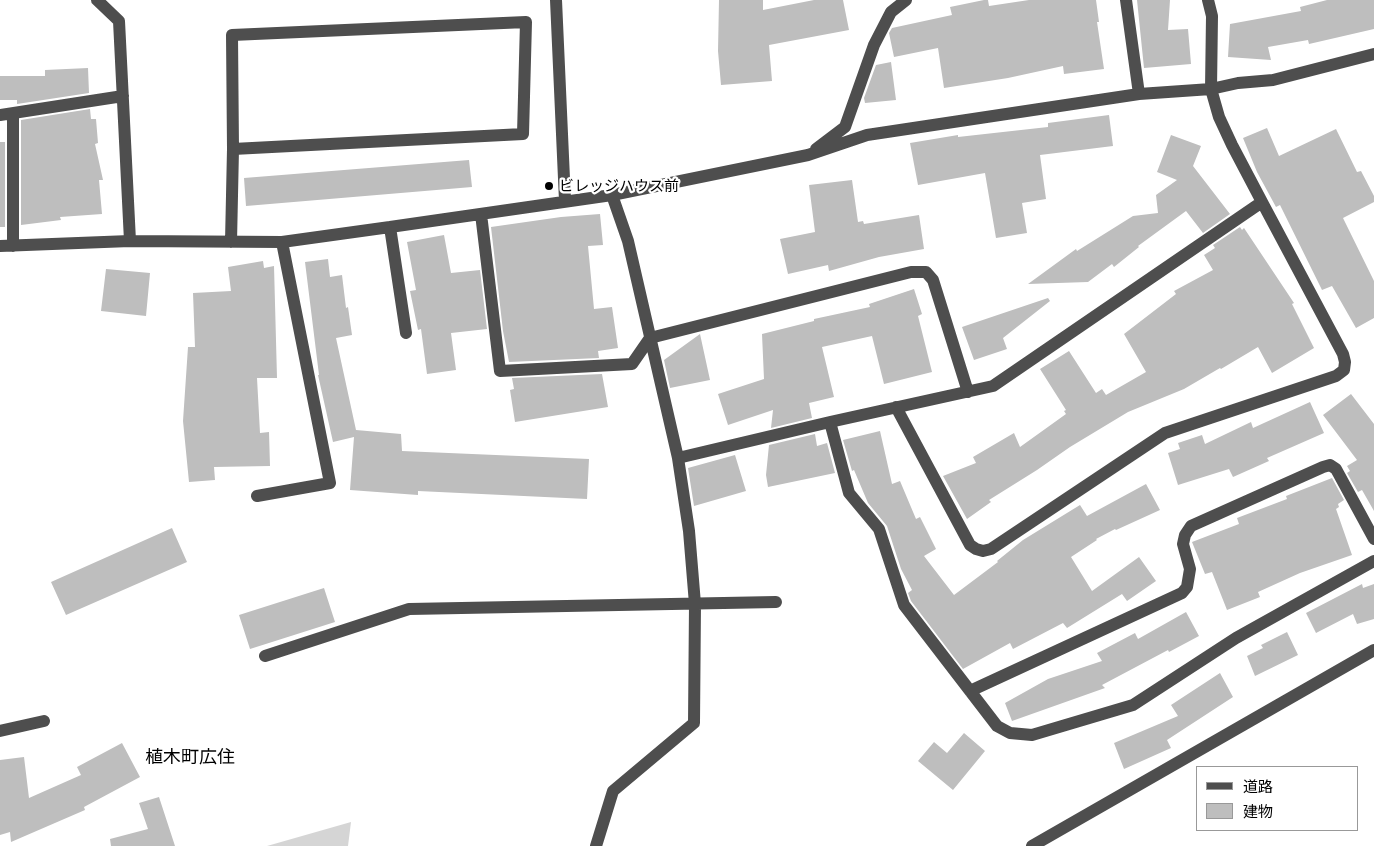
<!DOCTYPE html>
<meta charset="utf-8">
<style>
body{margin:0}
#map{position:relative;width:1374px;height:846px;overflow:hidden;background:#fff;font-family:Raleway,"Noto Sans JP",sans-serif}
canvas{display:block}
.legend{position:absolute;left:1196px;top:766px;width:162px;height:65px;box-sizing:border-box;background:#fff;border:1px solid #999;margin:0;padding:6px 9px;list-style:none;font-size:15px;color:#000}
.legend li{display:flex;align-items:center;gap:10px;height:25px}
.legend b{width:25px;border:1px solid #999}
</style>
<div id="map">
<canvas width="1374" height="846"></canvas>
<ul class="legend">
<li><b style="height:6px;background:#4e4e4e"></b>道路</li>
<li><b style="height:14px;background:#bebebe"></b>建物</li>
</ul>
</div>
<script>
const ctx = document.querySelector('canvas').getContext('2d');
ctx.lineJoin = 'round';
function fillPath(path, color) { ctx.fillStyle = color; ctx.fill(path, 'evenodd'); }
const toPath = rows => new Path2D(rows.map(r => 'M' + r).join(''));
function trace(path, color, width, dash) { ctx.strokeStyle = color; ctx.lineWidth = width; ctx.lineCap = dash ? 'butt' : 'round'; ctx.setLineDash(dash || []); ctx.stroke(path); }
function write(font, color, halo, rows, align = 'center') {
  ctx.font = font + ' Raleway,"Noto Sans JP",sans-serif'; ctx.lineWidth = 4.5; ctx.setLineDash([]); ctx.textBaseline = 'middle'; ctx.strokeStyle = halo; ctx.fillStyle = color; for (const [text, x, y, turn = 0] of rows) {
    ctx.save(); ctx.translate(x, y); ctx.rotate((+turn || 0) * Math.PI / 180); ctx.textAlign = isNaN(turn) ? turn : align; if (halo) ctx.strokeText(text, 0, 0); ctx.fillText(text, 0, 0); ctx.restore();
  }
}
fillPath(toPath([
 [351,822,348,846,266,846,267,846]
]), '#d5d5d5');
fillPath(toPath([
 [719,0,763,0,763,10,814,0,843,0,849,30,769,45,772,81,721,85,718,51],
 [984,0,988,0,989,6,1029,0,1096,0,1099,22,1097,22,1104,69,1064,74,1063,66,1008,78,944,88,938,48,894,57,889,33,892,28,952,15,950,7],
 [1137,0,1170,0,1168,30,1188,29,1191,64,1144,68],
 [1327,0,1374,0,1374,29,1309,44,1308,40,1268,47,1271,60,1228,57,1230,24,1301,11,1300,7],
 [891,62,896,100,865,103,864,98,876,65],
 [88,68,89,93,17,104,17,100,0,100,0,76,45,76,45,70],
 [90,109,91,119,96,119,98,143,95,144,103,180,99,180,102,214,60,217,61,220,21,225,21,120],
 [1109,115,1113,146,1040,155,1046,199,1022,203,1027,233,996,238,985,173,918,185,910,143,958,135,958,137,1048,127,1048,123],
 [1267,128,1279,156,1336,129,1357,172,1361,171,1374,196,1374,202,1343,218,1374,281,1374,318,1356,328,1332,286,1322,290,1280,205,1276,207,1257,172,1243,138],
 [1171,135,1201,146,1193,166,1230,214,1203,233,1186,211,1138,246,1139,247,1114,267,1112,264,1088,282,1028,284,1076,249,1077,251,1133,216,1158,213,1156,195,1177,180,1157,172],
 [0,142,5,142,5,227,0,227],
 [469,160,472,187,246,206,244,178],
 [852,180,858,222,863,221,864,224,919,215,924,249,879,257,829,271,828,265,788,274,780,239,815,232,809,185],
 [600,214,603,245,588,246,594,309,612,307,618,348,598,351,599,358,509,362,503,331,491,227,561,217],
 [1240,227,1242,230,1244,228,1294,303,1292,304,1314,348,1272,373,1258,347,1221,369,1220,368,1184,389,1128,412,1070,447,1037,470,989,500,991,502,967,519,943,476,976,463,973,457,1014,433,1020,447,1066,414,1064,411,1066,410,1040,369,1069,351,1096,393,1102,389,1106,395,1146,372,1124,334,1176,294,1174,291,1213,270,1204,255,1215,248,1213,245],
 [444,235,451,273,480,270,487,329,451,333,456,370,427,374,421,329,418,330,410,291,416,290,407,242],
 [328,259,330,277,342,275,346,308,348,307,352,335,336,338,356,430,401,434,402,451,589,459,587,499,418,491,418,495,350,490,354,437,333,442,318,375,319,375,305,262],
 [263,261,264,268,274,266,277,378,257,378,260,433,269,432,270,466,214,467,215,480,189,482,183,421,188,347,195,347,193,293,231,291,228,267],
 [106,269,150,273,146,316,101,311],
 [914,289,922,314,918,316,932,372,884,384,872,336,822,347,834,397,809,403,812,418,771,428,773,410,728,425,718,394,764,379,762,334,814,321,814,319,870,307,869,304],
 [1048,298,1050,301,1003,338,1007,349,974,360,962,327],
 [700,334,710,380,670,388,664,360],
 [602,374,608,407,515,422,510,390,514,389,512,378],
 [1351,394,1374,424,1374,511,1362,490,1358,492,1347,473,1350,471,1347,466,1357,460,1323,415],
 [1310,402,1324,433,1267,458,1269,461,1233,477,1229,469,1178,485,1168,453,1180,449,1178,443,1202,435,1205,444,1251,422,1253,428],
 [880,431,892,484,900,481,916,519,920,517,936,549,924,556,954,595,998,562,997,561,1023,540,1080,505,1087,516,1146,484,1160,510,1116,530,1115,529,1096,539,1097,540,1071,557,1092,591,1139,557,1156,581,1127,601,1122,594,1067,628,1063,623,1013,649,1010,643,963,669,911,601,908,593,912,590,901,569,887,526,868,503,854,470,852,471,843,440],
 [815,434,817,446,827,443,835,473,768,487,766,475,769,445],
 [735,455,746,491,694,506,688,468],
 [1332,478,1344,500,1338,504,1339,507,1336,509,1352,555,1300,573,1258,592,1260,597,1227,610,1212,572,1205,574,1192,542,1239,524,1237,518,1287,499,1286,496],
 [172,528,187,562,66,615,51,582],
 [1362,584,1363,588,1374,584,1374,619,1357,624,1353,614,1316,633,1306,613],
 [324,588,335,622,250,649,239,615],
 [1186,612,1199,636,1169,652,1168,650,1102,685,1105,688,1012,721,1005,703,1048,679,1102,661,1097,653,1135,633,1138,639],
 [1287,632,1298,655,1255,676,1247,656,1263,648,1261,645],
 [1220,673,1233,697,1167,740,1171,748,1124,769,1114,743,1178,716,1171,705],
 [964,733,985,751,953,790,918,761,934,742,947,753],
 [122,743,140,777,84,807,85,810,11,842,10,832,0,835,0,760,24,757,29,798,81,775,77,767],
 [159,797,175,846,111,846,110,839,148,829,139,803]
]), '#bebebe');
trace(toPath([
 [97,0,119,21,130,241],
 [556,0,565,201],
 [1126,0,1139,94],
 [13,113,13,246],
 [0,115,123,96],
 [816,149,845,127,874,45,891,12,906,0],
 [612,195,628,241,678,458,830,422,993,386,1262,202,1232,145,1219,117,1211,89,1212,16,1208,0],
 [481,214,500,371,632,364,650,338,911,272,926,272,933,280,968,392],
 [390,227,406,333],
 [231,242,233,149,523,134,526,22,232,35,233,149],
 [0,246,130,241,282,242,390,227,612,195,808,155,867,135,1139,94,1211,89,1238,83,1273,80,1374,54],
 [896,407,970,545,976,549,983,551,991,549,1165,433,1336,376,1344,370,1345,362,1343,354,1262,202],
 [830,422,849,493,879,529,904,605,997,726,1010,733,1032,735,1133,705,1236,638,1374,561],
 [257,496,330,483,282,242],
 [265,656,409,609,776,602],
 [970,691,1182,593,1187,587,1190,569,1183,544,1185,535,1191,526,1323,467,1330,465,1336,469,1374,539],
 [0,731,44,721],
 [596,846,613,791,694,723,695,604,689,531,678,458],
 [1032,846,1374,650]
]), '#4e4e4e', 12);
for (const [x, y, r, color] of [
 [549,186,5,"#000"]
]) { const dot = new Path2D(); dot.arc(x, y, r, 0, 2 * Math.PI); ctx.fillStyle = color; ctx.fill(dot); trace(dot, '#fff', 2); }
write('15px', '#000', '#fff', [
 ["ビレッジハウス前",559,186]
], 'left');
write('18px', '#000', '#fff', [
 ["植木町広住",190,758]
]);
</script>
